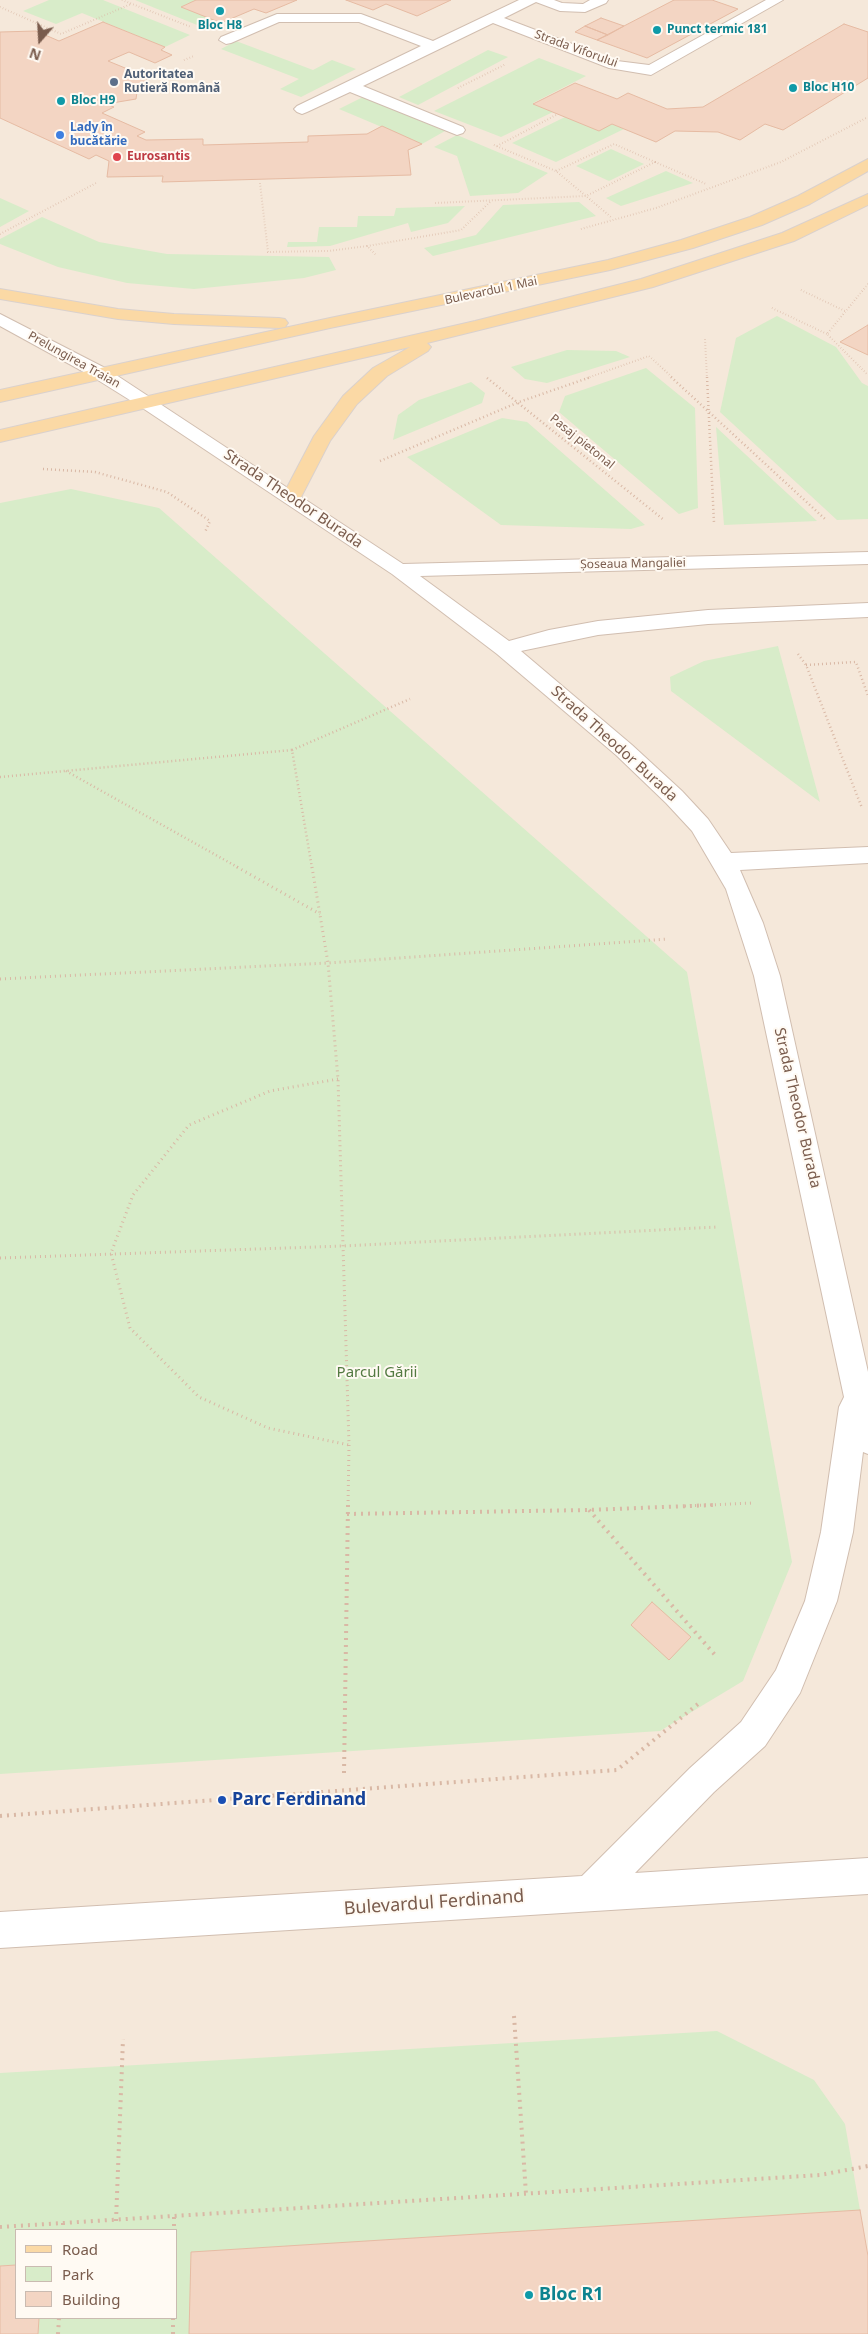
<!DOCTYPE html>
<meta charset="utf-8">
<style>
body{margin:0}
#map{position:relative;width:868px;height:2334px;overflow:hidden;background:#fdf6ec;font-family:"Noto Sans",sans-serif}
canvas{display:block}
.legend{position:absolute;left:15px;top:2229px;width:162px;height:90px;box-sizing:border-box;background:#fffaf3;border:1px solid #cabbb1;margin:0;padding:6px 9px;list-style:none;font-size:15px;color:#7a5c4d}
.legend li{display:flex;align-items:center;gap:10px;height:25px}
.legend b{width:25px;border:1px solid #cabbb1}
.north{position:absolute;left:15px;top:15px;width:50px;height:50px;-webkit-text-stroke:4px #fffaf3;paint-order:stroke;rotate:199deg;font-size:14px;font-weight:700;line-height:20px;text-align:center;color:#7a5c4d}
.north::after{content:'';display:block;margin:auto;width:18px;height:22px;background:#7a5c4d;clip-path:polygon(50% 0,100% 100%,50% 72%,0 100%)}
</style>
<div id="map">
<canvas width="868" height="2334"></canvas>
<ul class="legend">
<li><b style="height:6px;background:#fbd9a5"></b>Road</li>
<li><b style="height:14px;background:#d8ecc9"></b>Park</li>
<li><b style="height:14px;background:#f3d5c3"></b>Building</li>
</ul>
<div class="north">N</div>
</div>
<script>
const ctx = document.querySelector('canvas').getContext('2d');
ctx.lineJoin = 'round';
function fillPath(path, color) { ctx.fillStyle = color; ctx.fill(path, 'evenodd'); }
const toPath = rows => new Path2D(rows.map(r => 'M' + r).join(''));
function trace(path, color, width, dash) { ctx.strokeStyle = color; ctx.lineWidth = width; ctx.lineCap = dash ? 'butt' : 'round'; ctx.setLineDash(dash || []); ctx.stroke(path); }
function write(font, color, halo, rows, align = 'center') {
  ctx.font = font + ' "Noto Sans",sans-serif'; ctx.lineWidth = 4; ctx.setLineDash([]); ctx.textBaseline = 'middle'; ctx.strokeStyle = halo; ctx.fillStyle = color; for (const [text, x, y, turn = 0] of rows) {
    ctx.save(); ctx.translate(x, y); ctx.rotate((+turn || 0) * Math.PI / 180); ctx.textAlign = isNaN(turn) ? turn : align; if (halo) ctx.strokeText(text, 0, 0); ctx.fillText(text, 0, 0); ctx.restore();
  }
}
fillPath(toPath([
 [0,0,868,0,868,2334,0,2334],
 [16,2230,176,2230,176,2318,16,2318]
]), '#f5e8da');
fillPath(toPath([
 [49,0,103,0,190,35,165,47,82,13,56,24,23,11],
 [135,0,196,0,181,7,221,23,207,29],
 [236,41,313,70,332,60,356,69,301,97,280,89,299,79,221,49],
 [488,50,508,57,418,105,399,97],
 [539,58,586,76,533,103,553,112,501,137,434,111],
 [363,97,445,131,422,144,339,109],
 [565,117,612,124,624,129,556,162,512,143],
 [457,135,548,173,518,193,470,196,457,156,434,147],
 [611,149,644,164,609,181,576,166],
 [666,171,693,183,621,206,606,198],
 [0,198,29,211,0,227],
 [579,202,596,216,433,256,424,248,476,235,503,205],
 [465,206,448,223,411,232,408,223,330,246,287,247,288,242,317,242,319,227,357,227,358,216,394,216,396,208],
 [42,217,99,242,167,254,329,257,336,270,304,278,194,289,127,283,58,267,0,244,0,239],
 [777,316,836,347,862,383,868,386,868,519,837,520,720,412,736,338],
 [567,350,616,351,630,357,547,383,525,379,511,367],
 [646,368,695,408,698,508,679,514,559,412,565,396],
 [471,382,485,393,482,403,393,440,398,415,419,400],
 [502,418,527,422,645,525,631,529,501,525,407,457],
 [716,427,817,521,724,525],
 [71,489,159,508,687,972,792,1562,743,1681,660,1731,0,1774,0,503],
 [778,646,820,802,671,691,670,677,704,661],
 [717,2031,814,2080,845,2124,860,2210,191,2252,189,2334,38,2334,39,2318,176,2318,176,2230,16,2230,16,2265,0,2266,0,2073]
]), '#d8ecc9');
const building = toPath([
 [196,0,297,0,266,13,254,9,221,23,181,7,196,0],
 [346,0,451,0,417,16,386,4,373,10,346,0],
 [674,0,712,0,738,9,647,58,597,40,674,0],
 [601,18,624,26,608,35,585,26,601,18],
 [103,22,165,47,161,50,172,55,155,63,129,52,108,61,147,77,144,90,137,92,136,99,106,104,114,107,102,113,145,132,137,136,146,140,203,139,203,145,308,142,308,136,367,134,382,126,422,144,408,150,411,175,162,182,163,176,107,177,109,161,96,155,89,159,0,118,0,32,36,31,59,41,103,22],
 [844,24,868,32,868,78,783,130,765,124,740,140,718,132,675,131,656,142,612,124,599,131,533,104,575,83,617,99,628,93,667,109,703,107,844,24],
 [585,26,608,35,597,40,575,32,585,26],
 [868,325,868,355,840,342,868,325],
 [652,1602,691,1637,669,1660,631,1625,652,1602],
 [860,2210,868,2256,868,2334,189,2334,191,2252,860,2210],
 [16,2265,16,2318,39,2318,38,2334,0,2334,0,2266,16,2265]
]);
fillPath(building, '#f3d5c3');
trace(building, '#e6bba3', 1);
const minor = toPath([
 [519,0,554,0,562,3,583,4,590,0,608,0,606,3,585,12,560,11,536,2,504,18,617,61,649,65,766,0,783,0,651,75,609,68,493,23,363,86,463,127,465,130,463,133,457,135,350,92,307,112,302,114,297,112,294,109,297,106,421,46,359,22,279,22,231,43,226,44,219,40,221,37,277,14,361,14,433,41,519,0],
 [0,314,107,369,403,564,868,552,868,564,420,576,509,641,549,630,598,621,708,610,868,603,868,617,708,624,598,635,521,651,632,745,682,791,708,819,731,853,868,847,868,863,740,870,763,923,780,976,868,1372,868,1454,863,1452,853,1532,837,1601,800,1693,765,1746,714,1792,635,1873,868,1858,868,1894,0,1948,0,1912,582,1876,690,1768,741,1722,776,1670,805,1601,821,1532,839,1407,844,1397,754,976,726,889,692,831,666,803,616,755,497,654,392,574,141,407,93,377,0,326,0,314]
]);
const major = toPath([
 [868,159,868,171,810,204,762,225,693,248,610,270,330,328,0,402,0,390,330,318,608,260,681,240,750,217,798,196,868,159],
 [868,194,868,205,794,241,653,287,427,343,431,347,428,351,387,376,357,404,330,441,299,501,292,503,285,501,282,497,314,436,343,396,373,368,410,347,0,442,0,430,475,321,641,279,782,233,868,194],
 [0,289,118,309,174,314,279,318,285,319,288,323,285,327,279,328,174,324,118,319,0,299,0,289]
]);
trace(minor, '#d1beb0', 2);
trace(major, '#dad1cd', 2);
trace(toPath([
 [122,0,191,27],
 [0,7,61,34,131,4],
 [184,60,194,56],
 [458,88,506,64],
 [494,145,556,171,611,217],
 [497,146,558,114],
 [655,162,706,184],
 [260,183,268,252,329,251,367,246,376,255],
 [435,203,586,196,655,162,614,144,556,171],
 [581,229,656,208,781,162,868,117],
 [0,234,98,182],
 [367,246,461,230,491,201],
 [868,284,827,334,868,375],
 [801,290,847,312],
 [772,308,827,334],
 [705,339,707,378],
 [587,378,649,356,673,378]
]), '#d9b8a5', 2, [0.5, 2.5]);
trace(toPath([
 [671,377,825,519],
 [707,377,714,523],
 [487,378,664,520],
 [380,461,519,402,591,377],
 [43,469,95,472,167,492,210,521,205,532],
 [798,654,806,665,862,808],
 [806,665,856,662,868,696],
 [292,750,410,699],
 [66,771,239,868],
 [0,777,292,750,312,868]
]), '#d9b8a5', 2.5, [1, 3]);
trace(toPath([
 [237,867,320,914],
 [312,867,328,963,338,1079,349,1445,348,1506],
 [0,979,328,963,668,939],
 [338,1079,270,1091,189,1125,133,1195,111,1253,130,1328,199,1397,268,1428,349,1445],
 [0,1258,343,1246,717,1227],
 [685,1506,753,1503]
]), '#d9b8a5', 3, [1, 4]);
trace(toPath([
 [589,1510,715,1655],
 [347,1514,588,1510,714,1505],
 [344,1773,348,1505],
 [0,1816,617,1770,698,1704],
 [514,2016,526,2194],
 [174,2217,174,2230],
 [116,2221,123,2039],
 [63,2223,63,2230],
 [0,2227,820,2175,868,2166],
 [173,2318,173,2334],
 [58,2334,59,2318]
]), '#d9b8a5', 4, [2, 5]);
fillPath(minor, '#fff');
fillPath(major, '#fbd9a5');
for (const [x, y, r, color] of [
 [220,11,5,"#0f9aa8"],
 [657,30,5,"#0f9aa8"],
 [114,82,5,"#5c6f8a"],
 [793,88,5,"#0f9aa8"],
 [61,101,5,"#0f9aa8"],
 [60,135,5,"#3f7fe0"],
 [117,157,5,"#e0444e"],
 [222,1800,5,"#1a4fb4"],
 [529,2295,5,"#0f9aa8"]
]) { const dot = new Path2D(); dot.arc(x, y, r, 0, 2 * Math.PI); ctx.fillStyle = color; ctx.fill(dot); trace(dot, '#fffaf3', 2); }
write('bold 12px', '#0d838f', '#fffaf3', [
 ["Bloc H8",220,26,"center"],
 ["Punct termic 181",667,30],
 ["Bloc H10",803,88],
 ["Bloc H9",71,101]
], 'left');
write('12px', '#7a5c4d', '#fffaf3', [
 ["Strada Viforului",576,49,20],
 ["Bulevardul 1 Mai",491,291,-12],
 ["Prelungirea Traian",74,360,29],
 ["Pasaj pietonal",582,442,39],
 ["Șoseaua Mangaliei",633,564,-1]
]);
write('bold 12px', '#4e5e75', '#fffaf3', [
 ["Autoritatea",124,75],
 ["Rutieră Română",124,89]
], 'left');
write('bold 12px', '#366cbe', '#fffaf3', [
 ["Lady în",70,128],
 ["bucătărie",70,142]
], 'left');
write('bold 12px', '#be3a42', '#fffaf3', [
 ["Eurosantis",127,157]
], 'left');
write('15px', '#7a5c4d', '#fffaf3', [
 ["Strada Theodor Burada",293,499,34],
 ["Strada Theodor Burada",614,744,42],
 ["Strada Theodor Burada",797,1108,77]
]);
write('15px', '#537a41', '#fffaf3', [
 ["Parcul Gării",377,1373]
]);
write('bold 18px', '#164399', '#fffaf3', [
 ["Parc Ferdinand",232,1800]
], 'left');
write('18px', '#7a5c4d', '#fffaf3', [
 ["Bulevardul Ferdinand",434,1903,-4]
]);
write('bold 18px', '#0d838f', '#fffaf3', [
 ["Bloc R1",539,2295]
], 'left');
</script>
